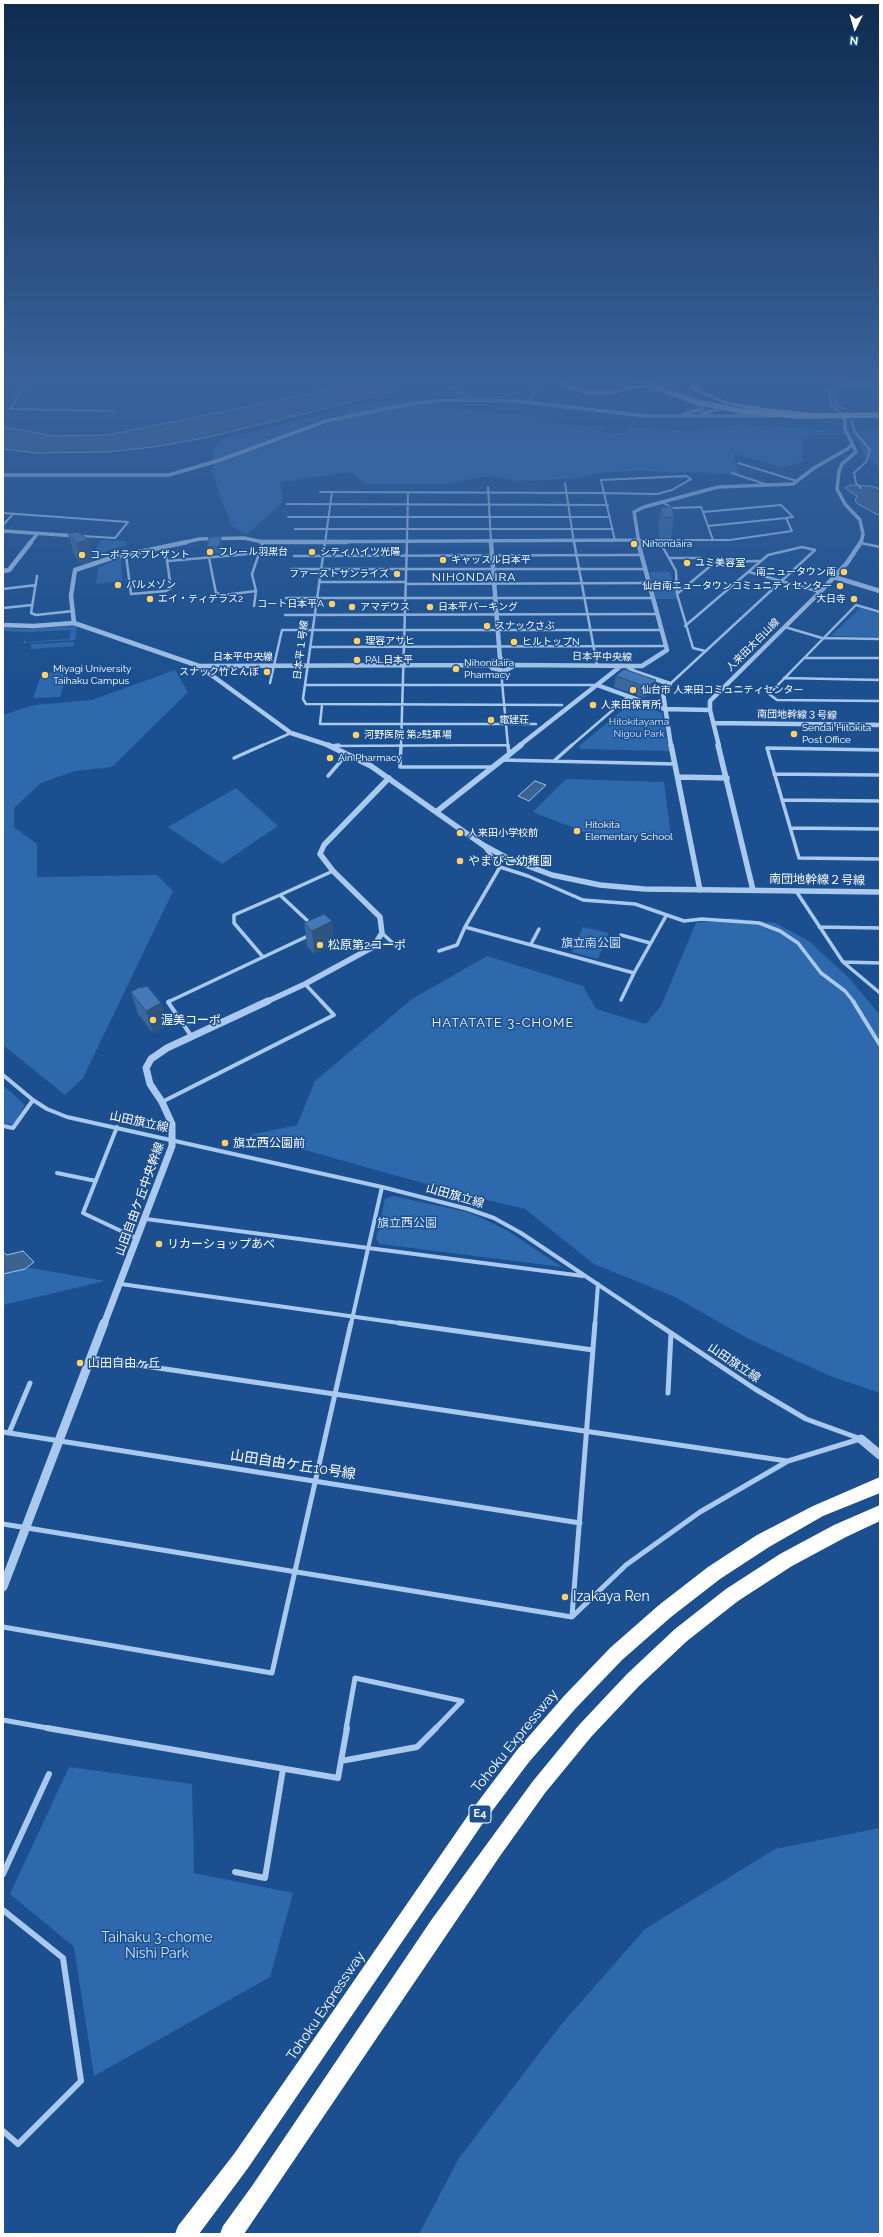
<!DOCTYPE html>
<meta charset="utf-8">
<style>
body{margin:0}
#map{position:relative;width:883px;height:2237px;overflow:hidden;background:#1b4f8f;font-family:Raleway,sans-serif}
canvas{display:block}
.frame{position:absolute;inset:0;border:4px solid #fff;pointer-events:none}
.north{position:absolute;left:835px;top:8px;width:40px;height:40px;-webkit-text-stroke:3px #1b4f8f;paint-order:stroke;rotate:185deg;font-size:11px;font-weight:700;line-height:16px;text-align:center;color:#fff}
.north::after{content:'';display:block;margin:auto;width:14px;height:18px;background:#fff;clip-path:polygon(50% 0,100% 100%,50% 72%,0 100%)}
</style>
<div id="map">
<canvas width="883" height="2237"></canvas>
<div class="frame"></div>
<div class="north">N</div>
</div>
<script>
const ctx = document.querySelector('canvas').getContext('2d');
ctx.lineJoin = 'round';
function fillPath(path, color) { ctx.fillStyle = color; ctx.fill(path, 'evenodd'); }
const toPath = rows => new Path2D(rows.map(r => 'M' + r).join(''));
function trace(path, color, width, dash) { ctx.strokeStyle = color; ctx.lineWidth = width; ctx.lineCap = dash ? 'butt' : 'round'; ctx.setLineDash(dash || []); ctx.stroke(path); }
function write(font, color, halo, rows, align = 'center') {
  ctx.font = font + ' Raleway,"Noto Sans JP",sans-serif'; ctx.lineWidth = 3; ctx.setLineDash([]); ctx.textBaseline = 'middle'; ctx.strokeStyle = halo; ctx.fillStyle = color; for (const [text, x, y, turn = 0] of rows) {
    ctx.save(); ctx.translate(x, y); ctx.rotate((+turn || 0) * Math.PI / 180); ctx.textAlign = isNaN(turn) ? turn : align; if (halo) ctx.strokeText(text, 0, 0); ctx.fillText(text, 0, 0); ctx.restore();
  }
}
fillPath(toPath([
 [379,401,541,417,543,423,603,426,601,432,626,433,627,427,691,431,739,424,851,432,880,428,880,474,876,465,865,456,854,435,809,435,802,444,803,461,782,468,733,453,739,474,640,471,607,472,570,479,516,481,494,476,474,478,447,484,366,484,350,472,280,482,283,502,246,535,232,526,221,499,212,469,213,450,216,444,226,438],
 [101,540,127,541,126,545,92,556],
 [121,559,122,581,96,584,98,567],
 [650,572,670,572,677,599,656,599],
 [860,608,880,614,880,637,831,636],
 [77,626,75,640,23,643,25,639,26,642,69,639,71,630,27,632,3,631,3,628,26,629],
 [74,642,74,646,31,649,31,644],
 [175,670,188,692,112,767,75,771,41,783,14,808,14,827,37,844,37,877,157,875,173,891,83,1078,65,1095,3,1045,3,715,34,705,92,700],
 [68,672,60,697,33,698,42,673],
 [631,703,638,703,662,713,669,751,580,749,579,746],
 [566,779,664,782,671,837,589,834,533,812],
 [236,788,278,826,222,864,168,827],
 [732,918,775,923,809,941,850,979,880,1015,880,1393,830,1376,747,1338,675,1297,594,1264,525,1209,458,1193,251,1135,297,1125,315,1081,412,999,487,956,583,986,596,1009,646,1024,661,1006,696,923],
 [583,927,609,933,598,959,572,952],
 [3,1085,25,1105,14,1125,3,1123],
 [393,1196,467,1212,484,1219,508,1231,562,1267,380,1244,376,1239,385,1199],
 [3,1263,105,1281,3,1305],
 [69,1767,192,1784,194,1873,293,1893,270,1977,94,2076,74,1947,10,1894],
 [880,1828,880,2234,419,2234,459,2158,560,2026,645,1929,775,1849]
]), '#2e69ad');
const water = toPath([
 [353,380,401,380,395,391,209,437,154,447,106,452,36,453,3,449,3,427,54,436,108,435,324,391,353,380],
 [851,485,871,486,880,489,880,516,858,504,855,501,857,496,845,488,851,485],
 [535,781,546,785,529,801,518,796,535,781],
 [23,1251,34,1262,25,1269,3,1274,3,1252,7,1255,23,1251]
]);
fillPath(water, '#3c6290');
trace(water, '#9cc4f0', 1);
trace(toPath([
 [833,391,837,405,844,409],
 [851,420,855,432,870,450,866,462,854,473,856,483,861,488]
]), '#9cc4f0', 2);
trace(toPath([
 [29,380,10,409,113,411],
 [468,399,452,387,472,380],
 [528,403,536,391],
 [840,413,831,404,828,390,844,384,880,384],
 [738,463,797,481],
 [732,473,768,485],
 [686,476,691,479,672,490,657,494,604,493,601,480,686,476],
 [565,483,574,543],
 [488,487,491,542],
 [320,492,604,493],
 [604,493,615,541],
 [287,504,608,505],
 [703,512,713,540],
 [3,513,128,522,115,538,82,536],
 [288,517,610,517],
 [3,525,13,514],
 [708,526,786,518],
 [295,529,613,529],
 [637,540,730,540,792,531,786,518,793,517,781,505,703,512,701,507,672,508,662,502],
 [659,540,660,543],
 [325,543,332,492],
 [407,543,408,492]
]), '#a9c9ee', 2);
trace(toPath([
 [325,542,303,699,306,704,562,705],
 [574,542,597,665],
 [660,542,676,571,677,594,693,648,705,651],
 [861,543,880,547],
 [126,555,131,594,166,591,171,588,165,547],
 [294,556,642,555],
 [209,558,216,593,224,595,256,591],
 [670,558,700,558],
 [168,561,260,553],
 [291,569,644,569],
 [749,572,820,592],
 [37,576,31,613,36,615,73,611],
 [319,582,406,582],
 [406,584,649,583],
 [3,589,36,585],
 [677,594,715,562,760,561],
 [286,598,653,598],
 [254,606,256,591,252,574,263,542],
 [3,608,32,605],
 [880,612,856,605,769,694,777,700,880,701],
 [285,615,657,614],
 [785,627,822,638,880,639],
 [311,647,666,646],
 [806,658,880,658],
 [501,671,508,746],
 [784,678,880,680],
 [270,683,282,630,661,630],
 [670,684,815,550,802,547,768,555,685,626],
 [305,685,597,685],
 [322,705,320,724,536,724],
 [261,746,291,733],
 [331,746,508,745],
 [401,746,407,542],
 [571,746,629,696]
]), '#a9c9ee', 2.5);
trace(toPath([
 [401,745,400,767,491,767],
 [508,745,509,756],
 [331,746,339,745],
 [880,750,767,748,799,858,880,859],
 [234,758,263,745],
 [503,760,675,764],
 [555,760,572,745],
 [774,774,880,775],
 [328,776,347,754],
 [782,800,880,801],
 [790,828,880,829],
 [485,848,500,867,528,876,583,900,635,904,684,921,702,919,759,923,780,931,798,943,821,973,845,991,854,1002],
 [500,867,465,927,634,973,666,916],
 [796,891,843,962,880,993],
 [311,924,280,895,333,871],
 [819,927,880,928],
 [382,933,397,947],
 [621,935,650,943],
 [531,944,539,929],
 [439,951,457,945,465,927],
 [263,957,234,923,234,915,280,895],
 [843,962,880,963],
 [305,984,322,1002],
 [621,1000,634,973],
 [168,1002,310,935]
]), '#a9c9ee', 3.5);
trace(toPath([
 [170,1001,168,1002,192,1037],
 [853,1001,880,1045],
 [3,1075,33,1100,47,1109,67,1117,382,1187,468,1209,494,1218,521,1233,657,1324],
 [162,1102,334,1015,321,1001],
 [3,1126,13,1128,33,1100],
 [117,1127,83,1213,138,1239],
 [57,1173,96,1181],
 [146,1219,583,1276],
 [121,1284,406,1324],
 [351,1324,382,1187],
 [595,1324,598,1284]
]), '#a9c9ee', 4);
trace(toPath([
 [399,1323,593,1350],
 [656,1323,755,1389,806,1419,861,1439],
 [91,1358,787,1461],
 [668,1393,671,1333],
 [3,1432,580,1523],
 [9,1433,30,1383],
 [3,1524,572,1617,626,1565,700,1512,788,1461,860,1439],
 [572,1616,595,1323],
 [3,1627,272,1673,351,1323],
 [3,1720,53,1729],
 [346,1729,355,1678,462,1701,435,1729]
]), '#a9c9ee', 5);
trace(toPath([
 [47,1728,338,1778,341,1761],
 [341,1761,347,1728],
 [341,1761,417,1747,436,1728],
 [235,1872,265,1878,283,1769],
 [3,1874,49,1774],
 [3,1910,63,1958,81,2081,18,2144,3,2131]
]), '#a9c9ee', 6);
trace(toPath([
 [684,414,702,409,702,406,693,402],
 [701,414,725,407],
 [852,443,856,452,842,464,839,471,837,489,845,504,860,520,863,534,861,543],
 [3,475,169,475,220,460,326,421,410,404,445,400,516,401,647,416,774,416],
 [3,531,77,536],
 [30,543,38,533],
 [182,543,199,539,244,538,263,542,637,540],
 [639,543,634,512,644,507,718,487,793,484,814,468,849,448,852,443,845,429,845,420,840,413]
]), '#a9c9ee', 3.5);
trace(toPath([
 [261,542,347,542],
 [491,542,500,659],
 [3,571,9,570,31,542],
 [834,577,880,591],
 [74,623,71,596,75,570,111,558,187,542],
 [3,625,33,626,74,623,199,666,490,665],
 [500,659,510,662,512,667,504,671,492,668,490,665,492,662,500,659],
 [513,665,642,666,667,650,638,542],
 [199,666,291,733,331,746],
 [628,667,635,672,670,684,663,693,671,746],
 [597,685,664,709,710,710],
 [713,723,880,725],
 [519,746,621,666],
 [719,746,710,710,710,701,820,592,847,563,861,542]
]), '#a9c9ee', 4.5);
trace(toPath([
 [328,745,371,766,436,812,521,745],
 [671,745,700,890],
 [718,745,753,890],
 [678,777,727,778],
 [436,812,483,845,507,858,552,875,600,885,644,889,880,892],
 [266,1002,305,984,373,947,382,933,380,917,333,871,320,854,324,845,389,778]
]), '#a9c9ee', 5.5);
trace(toPath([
 [104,1324,172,1146,172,1124,162,1102,150,1084,146,1068,151,1059,167,1048,268,1001]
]), '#a9c9ee', 7);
trace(toPath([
 [861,1439,880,1455],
 [3,1587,104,1323]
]), '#a9c9ee', 9);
trace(toPath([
 [638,380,693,401,740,411,798,416,880,415]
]), '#f8faff', 5.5);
fillPath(toPath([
 [559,380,565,380,572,387,589,391,614,390,635,385,630,383,632,380,674,393,671,395,640,386,614,394,589,395,568,389,559,380],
 [693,380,699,380,696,386,698,389,728,402,765,408,822,414,819,416,765,412,725,404,694,391,690,386,693,380],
 [833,380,880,380,880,383,836,382,833,380],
 [880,1477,880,1493,823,1516,769,1547,720,1579,671,1617,622,1660,576,1708,529,1762,483,1823,248,2168,199,2234,175,2234,178,2226,234,2154,300,2059,471,1811,517,1750,564,1696,610,1648,659,1605,708,1567,757,1535,813,1506,880,1477],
 [880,1505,880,1521,846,1537,792,1566,738,1601,687,1641,639,1686,591,1737,545,1793,500,1856,244,2234,220,2234,223,2226,252,2186,432,1919,533,1781,579,1725,627,1674,675,1629,726,1589,780,1554,834,1525,880,1505]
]), '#fff');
trace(toPath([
 [637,386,654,380]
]), '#fff', 6);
fillPath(toPath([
 [661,507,674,517,671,538,660,538,658,527],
 [68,534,88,539,93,560,82,564,74,555],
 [222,544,221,553,208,554,207,547],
 [624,669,654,691,645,698,614,687,616,676],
 [332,921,334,944,314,954,307,946,304,923],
 [141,988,161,1003,168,1025,153,1033,138,1014,131,992]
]), '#3a679d');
fillPath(toPath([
 [221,537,222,544,221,553,219,546],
 [88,539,93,560,82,564,77,543],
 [656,680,654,691,645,698,647,687],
 [332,921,334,944,314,954,312,931],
 [161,1003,168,1025,153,1033,146,1011]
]), '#305480');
const building = toPath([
 [661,507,672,507,674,517,663,517,661,507],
 [78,532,88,539,77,543,68,534,78,532],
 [209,537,221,537,219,546,207,547,209,537],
 [624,669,656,680,647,687,616,676,624,669],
 [324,914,332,921,312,931,304,923,324,914],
 [147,986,161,1003,146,1011,131,992,140,987,141,988,147,986]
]);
fillPath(building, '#4478b7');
trace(building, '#305480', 1);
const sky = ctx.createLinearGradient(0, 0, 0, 693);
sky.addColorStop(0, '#0f2b4f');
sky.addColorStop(0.55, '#39639b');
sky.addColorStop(1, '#39639b00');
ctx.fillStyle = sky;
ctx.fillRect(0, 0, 883, 693);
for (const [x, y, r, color] of [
 [634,544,4,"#ffd166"],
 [210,552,4,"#ffd166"],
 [312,552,4,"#ffd166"],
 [82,555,4,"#ffd166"],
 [443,560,4,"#ffd166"],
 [687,563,4,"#ffd166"],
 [844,572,4,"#ffd166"],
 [397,574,4,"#ffd166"],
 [118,585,4,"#ffd166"],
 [840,586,4,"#ffd166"],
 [150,599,4,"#ffd166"],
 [854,599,4,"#ffd166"],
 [332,604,4,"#ffd166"],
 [352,607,4,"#ffd166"],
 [430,607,4,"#ffd166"],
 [487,626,4,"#ffd166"],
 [357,641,4,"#ffd166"],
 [514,642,4,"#ffd166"],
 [357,660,4,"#ffd166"],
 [456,669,4,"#ffd166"],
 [267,672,4,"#ffd166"],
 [45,675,4,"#ffd166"],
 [633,690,4,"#ffd166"],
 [593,705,4,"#ffd166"],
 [491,720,4,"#ffd166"],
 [794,734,4,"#ffd166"],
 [356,735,4,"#ffd166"],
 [330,758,4,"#ffd166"],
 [577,831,4,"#ffd166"],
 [460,833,4,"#ffd166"],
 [460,861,4,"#ffd166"],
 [320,945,4,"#ffd166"],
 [153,1020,4,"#ffd166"],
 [225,1143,4,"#ffd166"],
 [159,1244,4,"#ffd166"],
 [80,1363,4,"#ffd166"],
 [565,1597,4,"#ffd166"]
]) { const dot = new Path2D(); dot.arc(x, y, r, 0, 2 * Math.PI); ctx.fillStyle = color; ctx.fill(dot); trace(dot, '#1b4f8f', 1.5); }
write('10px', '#fff', '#1b4f8f', [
 ["Nihondaira",642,544],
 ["フレール羽黒台",218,552],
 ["シティハイツ光陽",320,552],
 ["コーポラスプレザント",90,555],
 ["キャッスル日本平",451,560],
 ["ユミ美容室",695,563],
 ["南ニュータウン南",836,572,"right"],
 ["ファーストサンライズ",389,574,"right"],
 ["パルメゾン",126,585],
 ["仙台南ニュータウンコミュニティセンター",832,586,"right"],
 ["エイ・ティテラス2",158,599],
 ["大日寺",846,599,"right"],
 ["コート日本平A",324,604,"right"],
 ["アマデウス",360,607],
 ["日本平パーキング",438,607],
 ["スナックさぶ",495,626],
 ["理容アサヒ",365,641],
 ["ヒルトップN",522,642],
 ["PAL日本平",365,660],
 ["Nihondaira",464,663],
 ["Pharmacy",464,675],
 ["Miyagi University",53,669],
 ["Taihaku Campus",53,681],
 ["スナック竹とんぼ",259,672,"right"],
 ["仙台市 人来田コミュニティセンター",641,690],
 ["人来田保育所",601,705],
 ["電建荘",499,720],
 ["Sendai Hitokita",802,728],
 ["Post Office",802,740],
 ["河野医院 第2駐車場",364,735],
 ["Ain Pharmacy",338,758],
 ["Hitokita",585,825],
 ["Elementary School",585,837],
 ["人来田小学校前",468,833]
], 'left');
write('10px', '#fff', '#1b4f8f', [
 ["人来田太白山線",753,645,-45],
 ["日本平１号線",301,650,-83],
 ["日本平中央線",243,657],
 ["日本平中央線",602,657,1],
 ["南団地幹線３号線",797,715,1]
]);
write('10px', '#cfe3fa', '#1b4f8f', [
 ["Hitokitayama",639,722],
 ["Nigou Park",639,734]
]);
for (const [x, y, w] of [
 [480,1814,22]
]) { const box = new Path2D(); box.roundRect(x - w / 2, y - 9, w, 18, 3); ctx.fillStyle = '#1b4f8f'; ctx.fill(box); trace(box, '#fff', 1); }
write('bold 11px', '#fff', null, [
 ["E4",480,1814]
]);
ctx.letterSpacing = '1px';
write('12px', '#fff', '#1b4f8f', [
 ["NIHONDAIRA",474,577]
]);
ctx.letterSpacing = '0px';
write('12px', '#fff', '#1b4f8f', [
 ["やまびこ幼稚園",468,861],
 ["松原第2コーポ",328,945],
 ["渥美コーポ",161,1020],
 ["旗立西公園前",233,1143],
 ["リカーショップあべ",167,1244],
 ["山田自由ヶ丘",88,1363]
], 'left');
write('12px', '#fff', '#1b4f8f', [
 ["南団地幹線２号線",817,880,1],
 ["山田旗立線",139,1122,12],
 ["山田旗立線",455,1196,16],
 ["山田自由ケ丘中央幹線",140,1199,-70],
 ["山田旗立線",734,1363,34]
]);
write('12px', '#cfe3fa', '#1b4f8f', [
 ["旗立南公園",591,943],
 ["旗立西公園",407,1223]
]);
ctx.letterSpacing = '1px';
write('13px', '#fff', '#1b4f8f', [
 ["HATATATE 3-CHOME",503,1023]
]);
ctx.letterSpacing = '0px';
write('14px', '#fff', '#1b4f8f', [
 ["山田自由ケ丘10号線",293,1465,9],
 ["Tohoku Expressway",515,1741,-51],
 ["Tohoku Expressway",326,2006,-56]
]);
write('14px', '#fff', '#1b4f8f', [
 ["Izakaya Ren",573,1597]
], 'left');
write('14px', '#cfe3fa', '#1b4f8f', [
 ["Taihaku 3-chome",157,1938],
 ["Nishi Park",157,1954]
]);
</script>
